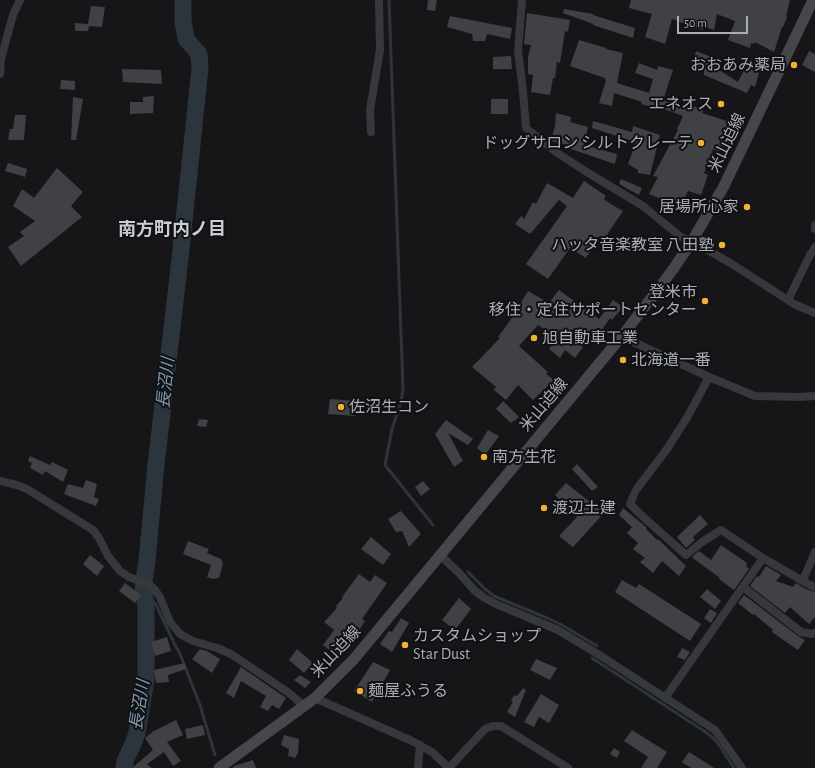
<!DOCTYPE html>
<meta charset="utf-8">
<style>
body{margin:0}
#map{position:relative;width:815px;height:768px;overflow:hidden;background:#161618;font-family:"Alegreya Sans",sans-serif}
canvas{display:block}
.scale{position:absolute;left:677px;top:16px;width:71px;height:18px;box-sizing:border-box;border:2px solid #a8adb8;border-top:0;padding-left:5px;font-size:12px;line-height:14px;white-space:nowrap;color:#a8adb8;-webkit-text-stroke:3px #111113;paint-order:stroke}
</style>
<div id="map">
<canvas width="815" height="768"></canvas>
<div class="scale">50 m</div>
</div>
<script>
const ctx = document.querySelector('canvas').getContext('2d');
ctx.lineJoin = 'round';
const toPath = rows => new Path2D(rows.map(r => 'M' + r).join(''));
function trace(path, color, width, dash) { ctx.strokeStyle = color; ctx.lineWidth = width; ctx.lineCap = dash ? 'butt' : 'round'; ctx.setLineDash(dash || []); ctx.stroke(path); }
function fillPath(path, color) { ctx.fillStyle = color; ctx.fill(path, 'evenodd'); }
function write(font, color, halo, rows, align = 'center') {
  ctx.font = font + ' "Alegreya Sans","Noto Sans JP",sans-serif'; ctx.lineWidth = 4; ctx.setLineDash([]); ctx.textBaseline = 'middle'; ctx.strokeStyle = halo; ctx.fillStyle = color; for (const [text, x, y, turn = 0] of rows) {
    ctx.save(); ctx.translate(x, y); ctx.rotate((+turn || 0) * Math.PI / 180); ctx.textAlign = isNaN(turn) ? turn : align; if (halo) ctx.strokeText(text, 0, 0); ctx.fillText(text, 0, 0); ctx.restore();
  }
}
trace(toPath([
 [389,0,403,389,401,402,392,429,385,465,433,525],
 [468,572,485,589,494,596,547,618,562,625,597,646],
 [143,588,156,605,174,643,180,654,200,705,215,755],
 [592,658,707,733,713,738,719,745,734,768]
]), '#2c353c', 3);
trace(toPath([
 [124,768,125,761,133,744,137,733,146,679,146,606,143,588,147,560,156,465,180,259,200,68,199,54,186,39,183,21,183,0]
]), '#2c353c', 17);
fillPath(toPath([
 [428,0,437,0,435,11,427,10],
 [631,0,790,0,786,16,787,17,783,27,782,27,774,52,755,42,755,44,751,43,750,48,728,40,735,21,717,14,714,30,705,27,702,30,672,19,665,44,645,37,652,14,629,8],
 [91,6,105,7,102,27,89,26,88,31,75,31,75,23,88,24],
 [564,9,593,14,593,15,635,28,633,38,593,25,593,24,563,13],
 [527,13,570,20,568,32,565,31,560,63,557,62,555,78,553,78,550,95,531,92,533,75,528,74,528,57,531,45,524,44],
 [450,16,512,28,510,39,487,34,485,41,473,41,472,34,447,27],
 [579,40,606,48,606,49,623,53,617,83,649,93,653,79,635,73,639,63,657,70,658,66,673,70,663,100,685,108,686,103,703,110,702,113,730,122,727,133,735,136,731,145,723,141,719,152,713,149,704,173,708,175,701,195,688,191,680,209,665,202,666,201,649,194,658,177,653,176,678,130,677,129,683,116,656,106,655,108,641,104,642,102,614,93,612,106,599,103,606,80,605,80,605,78,570,66],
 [696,51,722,61,719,70,738,82,746,66,759,73,755,87,751,85,747,93,704,75,704,69,692,64],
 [809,51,815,54,815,72,802,65],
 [511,56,512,69,493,69,493,57],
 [122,69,161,70,162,84,123,82],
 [61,80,75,81,75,90,60,89],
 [154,96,153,113,130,114,130,102,143,102,143,97],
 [73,97,83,99,76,140,71,140],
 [491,99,508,99,508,114,491,114],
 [556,113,571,117,570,122,588,127,584,145,617,154,615,164,568,148,569,145,551,141,555,126],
 [15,115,26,115,24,140,8,140,10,129,13,129],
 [593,121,632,132,633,126,660,135,650,175,638,173,638,170,628,164,636,142,592,128],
 [8,163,27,169,25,177,5,171],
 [57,168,83,192,71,206,82,217,21,266,8,247,24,236,20,232,35,221,13,206,22,189,34,198],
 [621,179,642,188,639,195,619,184],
 [584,181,606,196,604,199,609,203,623,211,604,239,599,236,586,258,570,248,548,279,526,264,567,206,559,200,530,234,515,224,521,216,524,219,533,202,536,204,547,183,573,198],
 [559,290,599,319,613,300,623,307,612,320,610,318,597,337,580,328,571,339,583,347,575,358,565,350,560,358,549,349,557,337,538,325,519,346,548,372,546,374,554,380,533,400,518,385,506,400,494,390,496,387,472,367,500,338,498,337,517,311,516,311,528,291,549,303],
 [330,399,357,401,355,416,328,414],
 [503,401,519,417,511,423,496,409],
 [199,419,208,420,206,427,197,426],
 [446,420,473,439,468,445,448,433,463,461,454,467,435,434],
 [488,430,499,436,485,455,477,448],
 [30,456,50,465,52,462,68,470,63,482,45,471,43,475,30,468,32,463,28,461],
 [577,464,598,487,592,491,572,469],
 [86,480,97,484,94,497,99,499,96,506,64,494,68,484,83,488],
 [423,481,430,489,421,496,415,487],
 [566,483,604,513,573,547,559,536,577,517,555,495],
 [623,508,647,528,646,529,657,540,658,539,686,566,679,576,662,561,653,573,640,562,645,558,633,549,638,543,627,533,632,527,619,515],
 [401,511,421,534,409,547,402,531,396,532,388,519],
 [700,515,708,524,693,537,695,540,686,548,677,537],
 [371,537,391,554,383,565,361,549],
 [188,541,209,549,207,553,221,559,223,564,219,578,213,579,207,577,211,565,183,554],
 [721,545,747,563,746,566,749,569,734,590,719,579,720,578,694,559,692,557,699,551,711,560],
 [90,555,104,566,97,576,83,564],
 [766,566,781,575,776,581,793,587,796,583,806,589,815,592,815,617,809,624,790,607,785,613,750,586,757,576,759,577],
 [359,574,370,582,375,575,387,583,362,619,365,621,357,633,349,627,337,643,345,648,339,657,323,645,334,630,324,622,337,608,336,606,343,598,342,597],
 [622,580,636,588,639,584,701,624,690,641,615,592],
 [125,583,141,595,135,603,119,591],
 [707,589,721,601,715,609,700,597],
 [744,595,798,636,805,640,798,650,772,632,773,630,754,614,753,615,738,603],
 [459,598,471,609,455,630,442,620],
 [710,609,717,613,711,623,704,618],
 [401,618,409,623,392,652,380,644,389,631,392,632],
 [167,637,171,651,155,656,151,642],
 [682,648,690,652,685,660,677,657],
 [200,649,207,651,220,659,212,673,192,659],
 [297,649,313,663,304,673,289,660],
 [536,659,557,668,550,680,530,670],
 [373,662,390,670,372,702,354,691],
 [185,663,186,669,168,675,169,682,156,683,154,670],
 [241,667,286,698,279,709,272,705,268,711,260,707,266,696,241,681,234,698,226,693],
 [300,675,311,682,305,688,294,680],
 [523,688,526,690,515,717,507,712,513,702,511,701,514,695,517,696],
 [541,694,559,705,549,723,539,717,534,727,524,722],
 [176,720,183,735,167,742,181,761,173,766,164,752,147,764,151,768,132,768,153,750,145,738,154,731],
 [203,725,205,735,187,739,185,729],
 [632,730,667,752,657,768,641,768,648,757,624,741],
 [284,735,299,739,298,753,295,758,288,756,289,749,281,745],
 [614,748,620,752,617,758,610,754],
 [689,752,714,768,691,768,682,762],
 [253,760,256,768,233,768,233,767,234,766]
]), '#404145');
trace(toPath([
 [522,0,518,51,523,91,526,128,556,152,585,171,643,206,681,237,692,241,732,264,794,304,815,313],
 [0,59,1,59,0,74],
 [1,59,13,15,20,0],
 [371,132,370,111,371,104,380,50,379,0],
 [815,225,815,229],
 [788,300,810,255,815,247],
 [622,336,627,339,709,377,755,396,800,397,815,396],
 [709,377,688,416,667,449,636,490,630,504,641,515,686,555,702,542,721,530,763,558,808,584,815,587],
 [0,481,17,485,27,489,93,530,99,538,108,556,120,571,129,577,150,585,154,589,160,597,170,622,180,634,193,641,217,648,231,654,289,693,304,706],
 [440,555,459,573,474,590,483,597,496,604,558,630,601,656,715,730,742,768],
 [803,580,815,552],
 [743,587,801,632,813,634,815,633],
 [315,698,412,741,432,752,449,768],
 [665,698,763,558],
 [418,768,420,745],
 [449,768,485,729,493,726,501,726,568,768]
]), '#37383d', 8);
trace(toPath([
 [219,768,315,698,354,659,622,336,656,292,674,268,692,241,724,186,813,0]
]), '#45474d', 11);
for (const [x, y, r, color] of [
 [794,65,4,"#f2b134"],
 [721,104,4,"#f2b134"],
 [701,143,4,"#f2b134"],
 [747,207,4,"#f2b134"],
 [722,245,4,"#f2b134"],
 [705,301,4,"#f2b134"],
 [534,338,4,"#f2b134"],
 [623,360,4,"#f2b134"],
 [341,407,4,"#f2b134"],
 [484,457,4,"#f2b134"],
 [544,508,4,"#f2b134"],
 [405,645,4,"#f2b134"],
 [360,691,4,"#f2b134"]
]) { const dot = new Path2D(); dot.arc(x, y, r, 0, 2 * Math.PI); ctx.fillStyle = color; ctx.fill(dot); trace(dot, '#111113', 1.5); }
write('16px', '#a8adb8', '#111113', [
 ["おおあみ薬局",786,65,"right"],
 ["エネオス",713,104,"right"],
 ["ドッグサロン シルトクレーテ",693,143,"right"],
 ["居場所心家",739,207,"right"],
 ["ハッタ音楽教室 八田塾",714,245,"right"],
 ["登米市",697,292,"right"],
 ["移住・定住サポートセンター",697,310,"right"],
 ["旭自動車工業",542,338],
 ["北海道一番",631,360],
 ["佐沼生コン",349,407],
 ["南方生花",492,457],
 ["渡辺土建",552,508],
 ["カスタムショップ",413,636],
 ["Star Dust",413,654],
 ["麺屋ふうる",368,691]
], 'left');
write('16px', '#a8adb8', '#111113', [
 ["米山迫線",727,143,-64],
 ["米山迫線",544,405,-50],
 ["米山迫線",336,652,-47]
]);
write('italic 17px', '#7f9bb3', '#111113', [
 ["長沼川",166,383,-84],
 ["長沼川",140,705,-81]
]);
write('bold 18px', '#c9ccd4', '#111113', [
 ["南方町内ノ目",172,230]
]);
</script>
